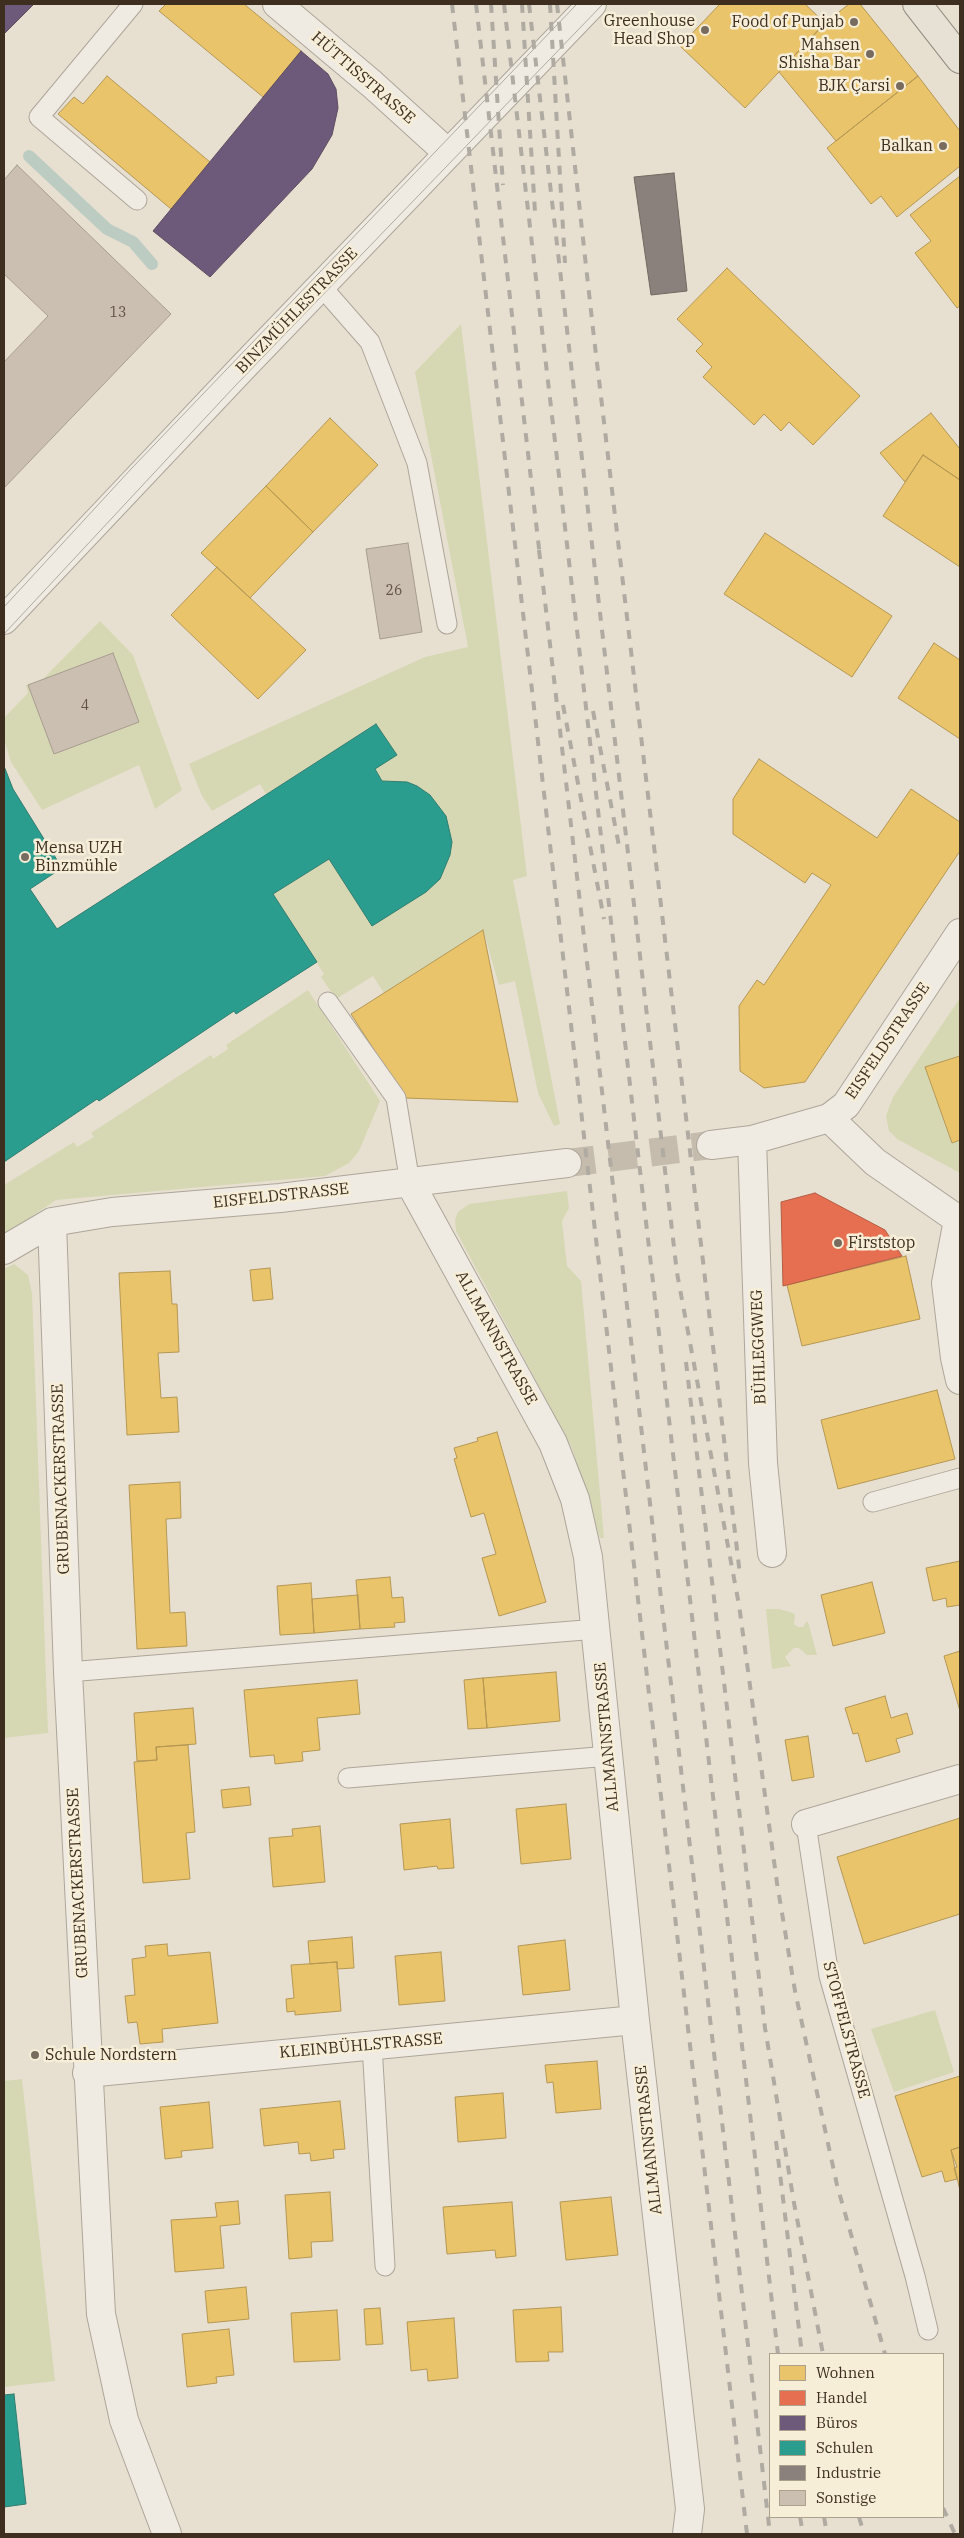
<!DOCTYPE html>
<meta charset="utf-8">
<style>
body{margin:0}
#map{position:relative;width:964px;height:2538px;overflow:hidden;background:#e7e0d1;font-family:"IBM Plex Serif",serif}
canvas{display:block}
.frame{position:absolute;inset:0;border:5px solid #3d2e20;pointer-events:none}
.legend{position:absolute;left:769px;top:2353px;width:175px;height:165px;box-sizing:border-box;background:#f7eed8;border:1px solid #ada18e;margin:0;padding:6px 9px;list-style:none;font-size:15px;color:#3d2e20}
.legend li{display:flex;align-items:center;gap:10px;height:25px}
.legend b{width:25px;border:1px solid #ada18e}
</style>
<div id="map">
<canvas width="964" height="2538"></canvas>
<div class="frame"></div>
<ul class="legend">
<li><b style="height:14px;background:#e9c46a"></b>Wohnen</li>
<li><b style="height:14px;background:#e76f51"></b>Handel</li>
<li><b style="height:14px;background:#6d597a"></b>Büros</li>
<li><b style="height:14px;background:#2a9d8f"></b>Schulen</li>
<li><b style="height:14px;background:#8a817c"></b>Industrie</li>
<li><b style="height:14px;background:#cbbfb2"></b>Sonstige</li>
</ul>
</div>
<script>
const ctx = document.querySelector('canvas').getContext('2d');
ctx.lineJoin = 'round';
function fillPath(path, color) { ctx.fillStyle = color; ctx.fill(path, 'evenodd'); }
const toPath = rows => new Path2D(rows.map(r => 'M' + r).join(''));
function trace(path, color, width, dash) { ctx.strokeStyle = color; ctx.lineWidth = width; ctx.lineCap = dash ? 'butt' : 'round'; ctx.setLineDash(dash || []); ctx.stroke(path); }
function write(font, color, halo, rows, align = 'center') {
  ctx.font = font + ' "IBM Plex Serif",serif'; ctx.lineWidth = 5; ctx.setLineDash([]); ctx.textBaseline = 'middle'; ctx.strokeStyle = halo; ctx.fillStyle = color; for (const [text, x, y, turn = 0] of rows) {
    ctx.save(); ctx.translate(x, y); ctx.rotate((+turn || 0) * Math.PI / 180); ctx.textAlign = isNaN(turn) ? turn : align; if (halo) ctx.strokeText(text, 0, 0); ctx.fillText(text, 0, 0); ctx.restore();
  }
}
fillPath(toPath([
 [461,324,527,876,513,880,560,1124,554,1126,538,1093,515,981,499,985,483,930,384,993,373,976,336,999,321,977,324,974,273,894,329,859,372,926,425,892,440,879,450,855,452,842,446,816,430,795,417,786,407,782,382,781,375,769,397,755,376,724,266,794,260,784,212,811,202,796,189,764,425,657,468,647,415,372],
 [100,621,133,655,182,790,155,809,139,765,42,810,11,762,4,739,4,718,28,693,26,685,43,679],
 [308,990,380,1101,359,1151,349,1163,325,1176,56,1200,4,1235,4,1185,74,1142,77,1147,94,1137,91,1133,211,1055,213,1059,228,1049,226,1045],
 [960,998,960,1056,925,1067,952,1143,960,1140,960,1173,897,1139,889,1131,886,1116,893,1097],
 [567,1191,569,1208,562,1221,567,1266,581,1281,604,1538,600,1538,572,1448,456,1231,455,1220,458,1212,469,1204],
 [14,1264,28,1275,32,1293,48,1733,4,1738,4,1269],
 [766,1609,779,1609,793,1613,795,1615,794,1624,798,1627,803,1627,806,1622,808,1622,817,1655,807,1655,799,1648,794,1648,785,1657,791,1666,772,1669],
 [935,2010,954,2072,894,2092,871,2029],
 [22,2079,55,2381,4,2387,4,2081]
]), '#d6d7b3');
const homes = toPath([
 [166,4,244,4,301,51,263,97,159,11,166,4],
 [720,4,805,4,825,23,745,108,680,46,720,4],
 [849,4,860,4,918,76,836,141,779,72,825,23,849,4],
 [107,76,210,162,171,209,58,114,74,97,83,104,107,76],
 [918,76,960,131,960,166,897,217,881,196,871,204,827,148,918,76],
 [960,176,960,306,957,308,915,253,931,241,910,215,960,176],
 [727,268,860,396,813,445,789,422,781,431,764,414,754,425,703,377,712,367,696,351,703,344,677,319,727,268],
 [931,413,960,449,960,480,923,455,905,482,880,453,931,413],
 [330,418,378,465,313,532,266,486,330,418],
 [923,455,960,480,960,567,883,516,923,455],
 [266,486,313,532,250,598,201,553,266,486],
 [765,533,892,616,852,677,724,594,765,533],
 [217,567,306,650,258,699,171,615,217,567],
 [934,643,960,660,960,739,898,698,934,643],
 [759,759,877,838,911,789,960,822,960,851,805,1082,764,1088,740,1071,739,1006,757,980,764,985,831,885,812,873,805,883,733,834,733,799,759,759],
 [483,930,518,1102,405,1098,351,1014,483,930],
 [960,1056,960,1140,952,1143,925,1067,960,1056],
 [906,1256,920,1319,802,1346,787,1285,906,1256],
 [270,1268,273,1299,253,1301,250,1270,270,1268],
 [170,1271,172,1304,177,1304,179,1352,158,1353,161,1398,177,1397,179,1432,127,1435,119,1273,170,1271],
 [937,1390,955,1459,838,1489,821,1420,937,1390],
 [497,1432,546,1602,499,1616,482,1558,496,1554,484,1513,471,1517,454,1459,457,1458,454,1448,478,1441,477,1438,497,1432],
 [180,1482,181,1518,166,1519,170,1613,185,1612,187,1646,137,1649,129,1485,180,1482],
 [960,1561,960,1605,947,1607,946,1598,933,1601,926,1568,960,1561],
 [390,1577,392,1598,403,1597,405,1622,394,1623,395,1627,360,1629,356,1580,390,1577],
 [872,1582,885,1633,833,1646,821,1595,872,1582],
 [311,1583,314,1633,280,1635,277,1586,311,1583],
 [358,1595,360,1629,314,1633,312,1599,358,1595],
 [960,1651,960,1711,944,1656,960,1651],
 [556,1672,560,1721,487,1728,483,1678,556,1672],
 [483,1678,487,1728,468,1729,464,1680,483,1678],
 [357,1680,360,1714,317,1718,320,1750,302,1752,303,1761,275,1764,274,1755,250,1757,244,1690,357,1680],
 [885,1696,891,1718,907,1713,913,1734,896,1739,900,1752,866,1762,858,1733,853,1734,845,1708,885,1696],
 [193,1708,196,1744,156,1747,157,1760,137,1761,134,1713,193,1708],
 [808,1736,814,1777,792,1781,785,1740,808,1736],
 [188,1745,195,1832,186,1833,190,1879,143,1883,134,1762,157,1760,156,1747,188,1745],
 [249,1787,251,1805,223,1808,221,1790,249,1787],
 [566,1804,571,1859,521,1864,516,1809,566,1804],
 [960,1818,960,1914,864,1944,837,1857,960,1818],
 [450,1819,454,1868,438,1869,437,1866,404,1870,400,1824,450,1819],
 [320,1826,325,1882,273,1887,269,1838,293,1836,292,1829,320,1826],
 [352,1937,354,1968,337,1969,337,1962,310,1964,308,1941,352,1937],
 [565,1940,570,1990,523,1995,518,1946,565,1940],
 [167,1944,168,1956,210,1952,218,2023,162,2029,163,2042,140,2044,137,2022,128,2023,125,1996,135,1995,132,1959,146,1957,145,1946,167,1944],
 [441,1952,445,2001,399,2005,395,1956,441,1952],
 [337,1962,341,2011,295,2015,295,2011,287,2012,286,1999,294,1998,291,1965,337,1962],
 [597,2061,601,2109,556,2113,553,2082,547,2083,545,2065,597,2061],
 [960,2076,960,2147,951,2150,957,2167,954,2168,957,2179,945,2182,942,2171,922,2177,895,2096,960,2076],
 [503,2093,506,2138,458,2142,455,2097,503,2093],
 [340,2101,345,2149,333,2150,334,2158,311,2161,310,2153,299,2154,298,2142,264,2146,260,2109,340,2101],
 [209,2102,213,2148,181,2151,182,2157,165,2159,160,2107,209,2102],
 [960,2147,960,2191,951,2150,960,2147],
 [330,2192,333,2241,311,2242,312,2257,289,2259,285,2195,330,2192],
 [611,2197,618,2255,566,2260,560,2202,611,2197],
 [238,2201,240,2224,220,2226,224,2268,175,2272,171,2220,217,2217,215,2203,238,2201],
 [512,2202,516,2256,496,2258,495,2250,447,2254,443,2207,512,2202],
 [246,2287,249,2319,208,2323,205,2291,246,2287],
 [561,2307,563,2352,548,2352,549,2361,516,2362,513,2310,561,2307],
 [380,2308,383,2344,366,2345,364,2309,380,2308],
 [337,2310,340,2360,294,2362,291,2313,337,2310],
 [454,2318,458,2378,428,2381,427,2369,411,2371,407,2322,454,2318],
 [229,2329,234,2375,216,2377,217,2383,187,2387,182,2334,229,2329]
]);
fillPath(homes, '#e9c46a');
trace(homes, '#b59754', 1);
const shops = toPath([
 [815,1193,885,1230,902,1256,783,1286,781,1202,815,1193]
]);
fillPath(shops, '#e76f51');
trace(shops, '#b45c42', 1);
const offices = toPath([
 [4,4,34,4,4,34,4,4],
 [301,51,328,74,336,89,338,108,332,135,312,169,210,277,153,231,301,51]
]);
fillPath(offices, '#6d597a');
trace(offices, '#5f4c5f', 1);
const schools = toPath([
 [376,724,397,755,375,769,382,781,407,782,417,786,430,795,446,816,452,842,450,855,440,879,426,892,372,926,329,859,273,894,317,962,236,1014,234,1011,99,1101,97,1099,4,1162,4,766,13,789,62,868,30,889,57,929,376,724],
 [14,2394,26,2504,4,2507,4,2395,14,2394]
]);
fillPath(schools, '#2a9d8f');
trace(schools, '#307c6e', 1);
const industry = toPath([
 [674,173,687,291,651,295,634,177,674,173]
]);
fillPath(industry, '#8a817c');
trace(industry, '#736860', 1);
trace(toPath([
 [29,156,107,229,133,242,152,264]
]), '#bcccc2', 12);
const building = toPath([
 [17,165,171,314,4,488,4,362,48,316,4,274,4,180,17,165],
 [408,543,422,632,380,639,366,549,408,543],
 [113,653,139,722,54,754,28,685,113,653]
]);
fillPath(building, '#cbbfb2');
trace(building, '#a89c90', 1);
trace(toPath([
 [567,1163,711,1145]
]), '#c5bcae', 28, [28, 14]);
const service = toPath([
 [133,4,39,117,137,200],
 [321,286,370,342,417,463,447,624],
 [328,1002,396,1098,410,1183],
 [873,1502,960,1478],
 [68,1672,597,1629],
 [348,1778,609,1756],
 [806,1824,829,1976,915,2276,928,2330],
 [372,2045,385,2266]
]);
const minor = toPath([
 [277,4,372,84,448,153],
 [829,1118,875,1162,960,1221],
 [752,1140,763,1463,772,1553],
 [711,1145,752,1140,829,1118,846,1105,960,933],
 [410,1183,553,1443,575,1499,588,1557,635,2020,690,2509,687,2534],
 [958,1220,946,1283,955,1358,960,1380],
 [52,1222,68,1672,101,2314,124,2420,167,2534],
 [4,1250,52,1222,112,1212,280,1198,567,1163],
 [806,1824,960,1779],
 [87,2073,635,2020]
]);
const tertiary = toPath([
 [4,620,245,365,592,4]
]);
const primary = toPath([
 [917,4,960,59]
]);
trace(service, '#ada599', 21);
trace(minor, '#ada599', 30);
trace(tertiary, '#ada599', 30);
trace(primary, '#928b80', 30);
trace(service, '#efebe3', 19);
trace(minor, '#efebe3', 28);
trace(tertiary, '#efebe3', 28);
trace(primary, '#e6e1d4', 28);
trace(toPath([
 [4,607,131,469,577,4],
 [4,634,235,386,603,4]
]), '#afaaa2', 1);
trace(toPath([
 [452,4,747,2534],
 [476,4,540,557],
 [491,4,503,185],
 [504,4,778,2354],
 [522,4,535,212],
 [529,4,677,1273,739,1605,777,1883,795,1991,837,2185,885,2354],
 [550,4,565,263],
 [557,4,593,329,740,1575],
 [539,550,770,2534],
 [563,705,604,919],
 [593,711,619,846],
 [686,1362,765,2028,794,2203,823,2354],
 [776,2141,802,2354],
 [943,2508,955,2534],
 [800,2517,803,2534],
 [824,2517,827,2534],
 [859,2517,864,2534]
]), '#afaaa2', 4, [9, 9]);
for (const [x, y, r, color] of [
 [854,22,5,"#786c5e"],
 [705,30,5,"#786c5e"],
 [870,54,5,"#786c5e"],
 [900,86,5,"#786c5e"],
 [943,146,5,"#786c5e"],
 [25,857,5,"#786c5e"],
 [838,1243,5,"#786c5e"],
 [35,2055,5,"#786c5e"]
]) { const dot = new Path2D(); dot.arc(x, y, r, 0, 2 * Math.PI); ctx.fillStyle = color; ctx.fill(dot); trace(dot, '#f7eed8', 2); }
write('14px', '#605244', null, [
 ["13",118,313],
 ["26",394,591],
 ["4",85,706]
]);
write('16px', '#3d2e20', '#f7eed8', [
 ["Greenhouse",695,21],
 ["Head Shop",695,39],
 ["Food of Punjab",844,22],
 ["Mahsen",860,45],
 ["Shisha Bar",860,63],
 ["BJK Çarsi",890,86],
 ["Balkan",933,146],
 ["Mensa UZH",35,848,"left"],
 ["Binzmühle",35,866,"left"],
 ["Firststop",848,1243,"left"],
 ["Schule Nordstern",45,2055,"left"]
], 'right');
write('16px', '#3d2e20', '#f7eed8', [
 ["HÜTTISSTRASSE",363,78,41],
 ["BINZMÜHLESTRASSE",297,311,-46],
 ["EISFELDSTRASSE",888,1041,-56],
 ["EISFELDSTRASSE",281,1196,-6],
 ["ALLMANNSTRASSE",496,1338,61],
 ["BÜHLEGGWEG",759,1347,-92],
 ["GRUBENACKERSTRASSE",61,1479,-92],
 ["ALLMANNSTRASSE",607,1737,-95],
 ["GRUBENACKERSTRASSE",78,1883,-93],
 ["STOFFELSTRASSE",846,2030,75],
 ["KLEINBÜHLSTRASSE",361,2046,-5],
 ["ALLMANNSTRASSE",649,2140,-96]
]);
</script>
